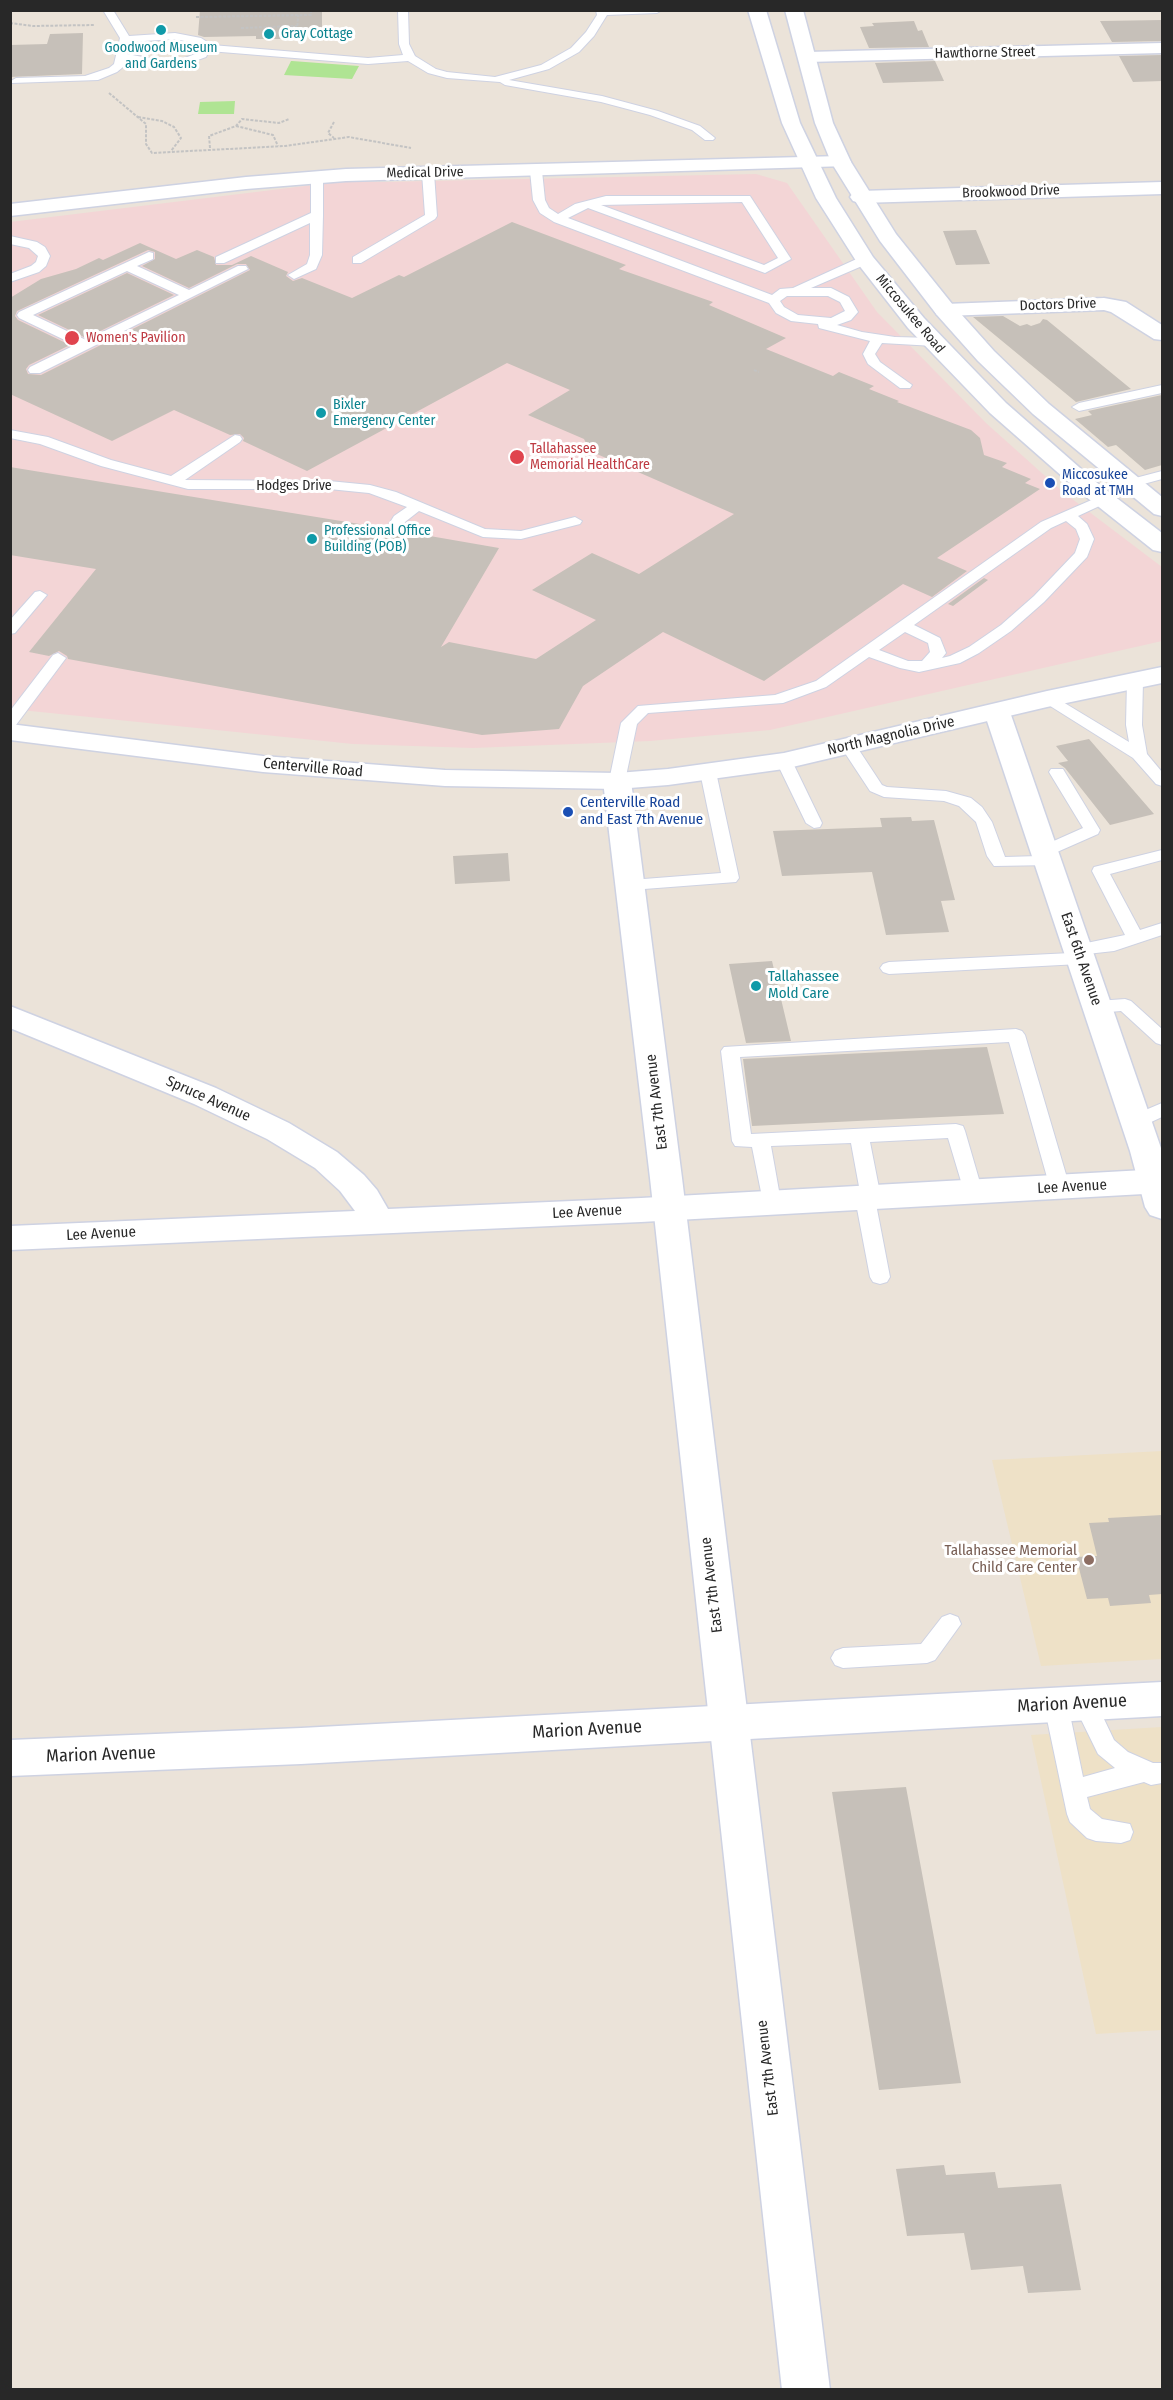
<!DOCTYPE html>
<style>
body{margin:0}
#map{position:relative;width:1173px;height:2400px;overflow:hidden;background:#ebe3d9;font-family:"Fira Sans Condensed",sans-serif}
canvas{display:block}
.frame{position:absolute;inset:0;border:12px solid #282828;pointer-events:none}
</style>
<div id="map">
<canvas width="1173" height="2400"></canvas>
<div class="frame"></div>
</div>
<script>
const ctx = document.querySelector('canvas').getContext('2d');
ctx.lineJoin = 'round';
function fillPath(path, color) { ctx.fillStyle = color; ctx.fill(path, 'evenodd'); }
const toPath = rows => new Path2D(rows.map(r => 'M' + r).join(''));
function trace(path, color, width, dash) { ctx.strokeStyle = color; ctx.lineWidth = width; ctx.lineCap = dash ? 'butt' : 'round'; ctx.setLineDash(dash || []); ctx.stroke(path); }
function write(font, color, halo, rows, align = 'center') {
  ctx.font = font + ' "Fira Sans Condensed",sans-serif'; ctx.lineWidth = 6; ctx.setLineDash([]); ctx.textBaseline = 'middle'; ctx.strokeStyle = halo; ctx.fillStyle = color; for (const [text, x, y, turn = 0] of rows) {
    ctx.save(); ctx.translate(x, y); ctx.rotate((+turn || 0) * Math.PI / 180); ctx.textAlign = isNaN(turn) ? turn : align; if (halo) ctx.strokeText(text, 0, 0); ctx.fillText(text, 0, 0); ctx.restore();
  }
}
fillPath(toPath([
 [1162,1451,1162,1659,1041,1666,992,1460],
 [1162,1727,1162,2030,1096,2034,1031,1735]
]), '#eee1c7');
fillPath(toPath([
 [756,174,787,183,877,312,986,423,1063,492,1162,567,1162,641,770,730,650,741,473,748,353,744,11,709,10,222,346,181,383,182]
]), '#f3d5d6');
fillPath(toPath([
 [291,61,292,61,359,66,352,79,284,75],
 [235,101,234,114,198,114,200,102]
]), '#afe493');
fillPath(toPath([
 [200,10,322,10,322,34,283,35,283,39,256,39,256,36,204,37,198,35],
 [1162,20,1162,41,1112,42,1100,21],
 [914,21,918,31,922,30,929,47,869,48,860,27,874,26,872,23],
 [83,33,82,74,10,77,10,45,47,44,50,34],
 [1162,55,1162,81,1133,82,1119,56],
 [935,61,944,81,883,83,875,63],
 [512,222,626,265,619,269,713,302,709,305,786,338,766,349,833,376,839,372,874,386,869,389,899,401,897,402,971,430,980,438,984,455,1007,463,1002,467,1031,479,1025,483,1040,489,937,558,967,571,932,597,903,584,764,681,663,632,583,686,559,729,482,735,68,659,67,656,59,651,49,656,29,652,96,569,10,555,10,467,384,528,392,535,401,531,499,548,441,647,449,642,536,659,596,620,532,590,592,553,639,574,734,514,590,451,584,439,528,415,570,390,507,363,307,471,243,441,244,438,240,434,230,435,174,410,112,441,10,394,10,298,41,279,76,269,99,258,103,260,140,243,176,259,197,250,214,257,216,265,232,265,251,256,288,272,286,276,293,281,302,278,352,298,399,275,404,277],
 [148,250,155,252,155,259,142,266,189,288,237,264,246,264,250,270,41,375,28,374,26,369,29,365,70,345,18,320,15,316,17,311],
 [976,230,990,264,956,265,943,231],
 [127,273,174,295,86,338,38,315],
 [1003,316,1020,326,1027,324,1031,326,1040,323,1043,319,1047,320,1131,389,1076,402,973,317],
 [1162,395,1162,465,1145,470,1116,445,1108,447,1075,419,1092,415,1088,411],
 [984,578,988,580,953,606,948,604],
 [1089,739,1154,814,1110,825,1065,768,1058,763,1068,761,1056,746],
 [911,817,912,821,934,820,955,900,941,901,949,932,886,935,872,872,782,876,773,831,882,827,880,818],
 [508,853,510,881,455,884,453,856],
 [772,961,791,1041,746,1043,729,964],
 [987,1047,1004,1114,752,1126,743,1059],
 [1162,1515,1162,1594,1149,1595,1151,1603,1110,1606,1108,1598,1087,1599,1076,1557,1097,1556,1089,1523,1109,1522,1108,1518],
 [906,1787,961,2083,879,2090,832,1792],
 [944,2165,946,2175,995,2172,998,2188,1061,2184,1081,2290,1028,2293,1023,2266,971,2270,964,2233,907,2236,896,2169]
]), '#c6c0b9');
const service = toPath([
 [103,10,113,10,129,36,175,33,201,38,212,45,368,58,403,55,399,44,398,10,408,10,409,44,415,56,436,69,447,72,495,77,541,65,571,48,586,32,597,15,596,10,662,10,657,13,607,15,594,36,579,52,549,69,509,80,602,96,658,111,700,126,715,138,713,140,705,140,692,130,650,115,601,102,505,85,500,82,447,78,428,73,408,61,368,64,209,51,206,57,184,65,164,67,125,60,123,67,117,72,98,80,12,83,11,81,16,78,85,76,109,68,114,64,120,38,103,10],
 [175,39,194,43,201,47,198,53,182,59,164,61,127,54,129,42,175,39],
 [536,168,542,171,545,200,549,208,558,214,575,204,606,196,750,196,791,259,765,273,588,208,568,218,772,295,780,289,793,288,861,257,869,257,869,263,811,288,831,288,849,297,858,312,851,320,837,325,862,332,895,337,934,338,940,342,934,346,882,343,875,354,880,362,912,385,910,388,900,388,868,364,863,354,870,341,819,328,818,324,791,321,776,313,769,303,554,222,540,213,533,200,530,171,536,168],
 [742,202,778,258,764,265,601,205,742,202],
 [787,296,828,296,840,302,845,311,831,318,798,315,784,307,780,301,787,296],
 [428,170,434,173,437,216,435,219,361,263,353,263,353,257,425,215,422,173,428,170],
 [317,174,323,177,323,215,322,255,316,269,294,279,288,275,307,264,310,255,310,223,224,263,216,263,216,257,311,213,311,177,317,174],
 [10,236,37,242,45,247,50,256,46,266,39,272,10,282,10,274,31,266,36,262,38,256,29,248,10,244,10,236],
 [149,252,153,253,153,259,137,266,189,290,238,266,246,266,248,269,40,373,30,373,28,370,30,367,75,345,19,318,17,315,19,312,149,252],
 [127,271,179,295,86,340,33,315,127,271],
 [1162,385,1162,393,1079,411,1072,407,1079,403,1162,385],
 [10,430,48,437,111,460,171,476,235,435,240,436,242,439,240,442,185,480,329,481,370,485,396,492,485,529,521,531,575,517,582,521,580,524,521,539,483,537,419,511,405,522,398,532,393,533,386,529,394,516,407,507,369,493,329,489,188,489,101,466,40,444,10,438,10,430],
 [1162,471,1162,479,1129,488,1122,484,1124,481,1162,471],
 [1103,495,1108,496,1110,499,1108,502,1078,516,1087,524,1094,539,1087,557,1044,602,1011,631,979,653,960,663,919,672,900,668,869,657,826,687,783,703,648,713,637,724,625,781,617,786,609,781,621,723,638,706,775,695,816,681,1041,522,1103,495],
 [1066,521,1076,529,1080,539,1075,553,1034,596,1001,625,969,647,950,656,942,658,946,653,940,638,914,625,1051,528,1066,521],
 [905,632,928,643,930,652,922,661,908,661,879,650,905,632],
 [40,591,47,595,15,633,10,634,10,620,35,592,40,591],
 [58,653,66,658,16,725,10,727,10,711,53,655,58,653],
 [1135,676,1143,681,1142,725,1147,754,1162,772,1162,786,1156,784,1133,758,1039,699,1041,696,1053,696,1129,742,1126,725,1127,681,1135,676],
 [849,742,855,744,882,785,887,787,946,791,971,798,982,807,992,822,1005,857,1039,856,1036,852,1038,848,1083,828,1049,772,1051,769,1063,769,1100,830,1098,834,1048,856,1055,861,1053,865,994,866,987,856,976,822,959,806,944,801,884,797,870,791,841,747,849,742],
 [784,756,792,761,822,823,820,827,814,828,806,823,776,761,784,756],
 [708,767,716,772,739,878,736,882,631,890,625,889,622,885,625,881,631,880,721,873,700,772,708,767],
 [1162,850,1162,860,1110,874,1140,930,1162,923,1162,935,1114,951,1087,954,1089,958,1086,962,1080,964,889,974,883,972,880,968,883,964,889,962,1071,953,1069,950,1072,946,1125,935,1092,871,1094,867,1162,850],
 [1125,999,1131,1001,1162,1029,1162,1045,1156,1043,1121,1011,1097,1013,1091,1011,1088,1007,1091,1003,1097,1001,1125,999],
 [1016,1029,1022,1031,1025,1035,1070,1188,1067,1193,1060,1195,1053,1193,1050,1188,1009,1042,740,1057,751,1134,956,1124,963,1126,965,1131,983,1193,980,1198,973,1200,966,1198,948,1138,870,1142,881,1198,876,1204,890,1277,887,1282,880,1284,873,1282,870,1277,855,1198,860,1192,851,1143,771,1146,781,1202,778,1207,771,1209,764,1207,752,1147,735,1146,732,1141,721,1051,724,1047,1016,1029],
 [1162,1103,1162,1117,1136,1129,1129,1127,1127,1122,1129,1117,1162,1103],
 [950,1614,958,1617,961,1624,935,1660,927,1663,843,1668,835,1665,831,1658,835,1651,843,1648,921,1644,942,1617,950,1614],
 [1085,1693,1093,1696,1114,1740,1128,1752,1153,1763,1162,1763,1162,1783,1151,1785,1144,1782,1087,1797,1090,1809,1102,1819,1130,1824,1133,1832,1130,1840,1121,1843,1096,1841,1087,1838,1070,1822,1067,1814,1044,1705,1048,1698,1056,1695,1064,1698,1068,1705,1083,1777,1115,1768,1098,1754,1073,1703,1077,1696,1085,1693]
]);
const minor = toPath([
 [1162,43,1162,53,807,62,801,61,798,57,801,53,807,52,1162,43],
 [841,156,848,158,851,162,848,166,346,181,246,189,10,216,10,204,246,177,346,169,841,156],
 [1162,182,1162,194,860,203,853,201,850,197,853,193,860,191,1162,182],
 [1104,298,1126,302,1162,325,1162,340,1154,339,1111,312,1104,310,945,316,937,315,934,310,937,305,945,304,1104,298],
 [10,1006,216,1088,289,1123,337,1152,364,1175,377,1190,388,1209,641,1198,1162,1169,1162,1193,641,1222,10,1250,10,1226,355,1211,340,1191,315,1168,267,1139,194,1104,10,1028,10,1006],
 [1162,1682,1162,1716,301,1764,10,1776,10,1740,301,1728,1162,1682]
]);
const tertiary = toPath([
 [748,10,766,10,800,123,836,198,873,257,924,318,1006,403,1096,482,1162,533,1162,552,1153,550,1080,492,990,413,908,328,858,264,816,198,782,123,748,10],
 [785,10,803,10,833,123,851,162,896,234,953,305,994,351,1049,404,1162,497,1162,516,1154,514,1033,414,978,361,937,315,880,241,831,162,815,123,785,10],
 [997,704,1006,706,1010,712,1162,1151,1162,1219,1150,1215,1145,1207,1130,1151,984,712,988,706,997,704],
 [617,773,627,775,631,781,682,1178,830,2390,782,2390,650,1178,603,781,607,775,617,773]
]);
const secondary = toPath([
 [1162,667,1162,683,1047,707,784,769,668,785,617,789,445,786,263,772,10,740,10,724,263,756,445,770,617,773,668,769,784,753,1047,691,1162,667]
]);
trace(service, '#ced2e2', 2);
trace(minor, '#ced2e2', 3);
trace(tertiary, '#ced2e2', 3);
trace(secondary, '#ced2e2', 3);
trace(toPath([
 [196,17,311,15,311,10],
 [10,23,33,26,94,25],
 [241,28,297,26],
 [297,35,298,15],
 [109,93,146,124,146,144,152,153,285,146,349,137,411,148],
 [138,117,162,121,174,127,181,138,171,151],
 [334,122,328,133,334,138],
 [236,126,273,135,278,146],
 [210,148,209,136,236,126,242,119,279,123,289,119],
 [754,370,759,372]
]), '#c3c3c3', 2, [3, 1.5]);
fillPath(service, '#fff');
fillPath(minor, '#fff');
fillPath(tertiary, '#fff');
fillPath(secondary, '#fff');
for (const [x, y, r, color] of [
 [161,30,6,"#0f9aa8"],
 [269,34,6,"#0f9aa8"],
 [72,338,8,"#e0444e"],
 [321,413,6,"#0f9aa8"],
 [517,457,8,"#e0444e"],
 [1050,483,6,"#1a4fb4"],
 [312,539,6,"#0f9aa8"],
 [568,812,6,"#1a4fb4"],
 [756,986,6,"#0f9aa8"],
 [1089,1560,6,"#8d6e63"]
]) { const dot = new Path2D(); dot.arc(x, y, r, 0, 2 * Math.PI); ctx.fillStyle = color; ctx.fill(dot); trace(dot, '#fff', 2); }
write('14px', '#0d838f', '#fff', [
 ["Gray Cottage",281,34],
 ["Goodwood Museum",161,48,"center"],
 ["and Gardens",161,64,"center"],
 ["Bixler",333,405],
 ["Emergency Center",333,421],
 ["Professional Office",324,531],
 ["Building (POB)",324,547]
], 'left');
write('14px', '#282828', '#fff', [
 ["Hawthorne Street",985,53,-1],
 ["Medical Drive",425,173,-1],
 ["Brookwood Drive",1011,192,-2],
 ["Doctors Drive",1058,305,-2],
 ["Miccosukee Road",910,314,50],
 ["Hodges Drive",294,486]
]);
write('14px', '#be3a42', '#fff', [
 ["Women's Pavilion",86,338],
 ["Tallahassee",530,449],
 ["Memorial HealthCare",530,465]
], 'left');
write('14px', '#164399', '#fff', [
 ["Miccosukee",1062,475],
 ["Road at TMH",1062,491]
], 'left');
write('15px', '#282828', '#fff', [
 ["North Magnolia Drive",891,736,-13],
 ["Centerville Road",313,768,5],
 ["East 6th Avenue",1081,959,71],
 ["Spruce Avenue",208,1099,24],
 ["East 7th Avenue",657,1102,-97],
 ["Lee Avenue",1072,1187,-3],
 ["Lee Avenue",587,1212,-3],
 ["Lee Avenue",101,1234,-3],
 ["East 7th Avenue",712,1585,-97],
 ["East 7th Avenue",768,2068,-97]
]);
write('15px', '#164399', '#fff', [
 ["Centerville Road",580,803],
 ["and East 7th Avenue",580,820]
], 'left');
write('15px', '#0d838f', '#fff', [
 ["Tallahassee",768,977],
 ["Mold Care",768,994]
], 'left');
write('15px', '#785e54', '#fff', [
 ["Tallahassee Memorial",1077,1551],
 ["Child Care Center",1077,1568]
], 'right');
write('18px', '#282828', '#fff', [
 ["Marion Avenue",1072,1704,-3],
 ["Marion Avenue",587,1730,-3],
 ["Marion Avenue",101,1755,-2]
]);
</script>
